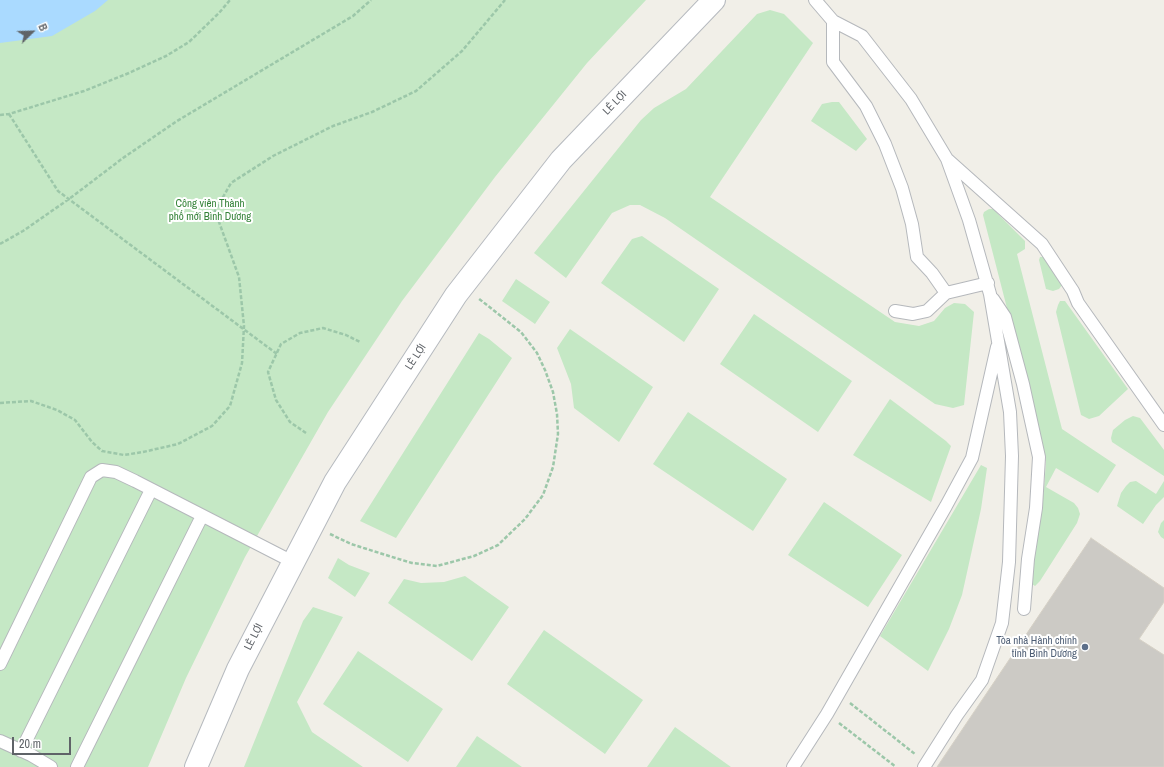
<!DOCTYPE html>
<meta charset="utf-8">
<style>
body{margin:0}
#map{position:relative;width:1164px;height:767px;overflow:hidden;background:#f1efe8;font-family:"Archivo Narrow",sans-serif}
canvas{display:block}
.north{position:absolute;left:12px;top:12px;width:40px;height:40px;-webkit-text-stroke:3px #fff;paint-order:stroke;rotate:67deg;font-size:11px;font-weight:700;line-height:16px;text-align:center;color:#5f6368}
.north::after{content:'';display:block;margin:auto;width:14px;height:18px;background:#5f6368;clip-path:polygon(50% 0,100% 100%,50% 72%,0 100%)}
.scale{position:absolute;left:12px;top:737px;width:59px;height:18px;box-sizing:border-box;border:2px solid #5f6368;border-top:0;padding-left:5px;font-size:12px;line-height:14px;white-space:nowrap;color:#5f6368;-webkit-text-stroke:3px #fff;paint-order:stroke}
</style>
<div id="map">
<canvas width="1164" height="767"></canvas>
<div class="north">B</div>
<div class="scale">20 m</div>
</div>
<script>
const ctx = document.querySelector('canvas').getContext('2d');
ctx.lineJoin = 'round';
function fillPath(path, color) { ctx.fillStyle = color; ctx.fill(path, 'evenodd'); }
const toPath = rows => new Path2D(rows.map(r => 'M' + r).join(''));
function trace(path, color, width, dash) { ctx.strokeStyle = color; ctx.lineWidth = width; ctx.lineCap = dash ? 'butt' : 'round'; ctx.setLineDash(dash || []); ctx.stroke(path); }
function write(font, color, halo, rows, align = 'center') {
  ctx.font = font + ' "Archivo Narrow",sans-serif'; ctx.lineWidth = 4; ctx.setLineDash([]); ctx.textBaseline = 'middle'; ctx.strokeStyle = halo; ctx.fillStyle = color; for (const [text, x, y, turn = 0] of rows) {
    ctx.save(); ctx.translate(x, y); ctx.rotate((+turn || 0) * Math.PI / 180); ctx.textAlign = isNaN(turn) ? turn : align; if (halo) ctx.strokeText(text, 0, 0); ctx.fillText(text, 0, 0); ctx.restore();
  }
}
fillPath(toPath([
 [0,0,646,0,587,63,495,177,402,301,328,412,245,557,186,678,148,767,0,767],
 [770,10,784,14,813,43,710,197,895,322,919,326,934,321,945,308,954,303,965,304,974,312,964,405,953,408,935,404,665,218,640,205,630,205,612,213,566,278,534,253,641,120,654,108,686,89,757,14],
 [832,102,839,102,867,139,856,151,811,121,822,104],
 [989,209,993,209,1025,241,1025,249,1017,254,1062,429,1116,465,1098,493,1056,468,1046,487,1074,503,1078,508,1080,514,1077,523,1040,581,1035,586,1032,584,1030,582,1044,489,1046,462,1043,448,983,215,984,212],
 [642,236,719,289,684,342,601,283,632,239],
 [1040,257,1043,257,1062,281,1062,285,1059,289,1053,291,1046,289,1039,260],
 [516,279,550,302,535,324,502,301],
 [1060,301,1065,301,1128,389,1099,416,1089,419,1081,415,1067,357,1056,312,1058,305],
 [754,314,852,381,818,432,720,364],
 [570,329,653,387,619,442,574,408,571,384,557,348],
 [479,333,489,339,512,358,396,538,360,521],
 [890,399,946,441,951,446,931,502,853,455],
 [688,412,787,479,753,531,653,464],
 [1133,416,1140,418,1164,450,1164,476,1112,442,1111,438,1113,430,1125,420],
 [981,465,987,468,981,509,962,595,949,629,928,671,880,636],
 [1136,481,1156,494,1164,481,1164,497,1156,505,1143,524,1117,506,1121,493,1126,486,1130,482],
 [824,502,902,555,868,607,788,555],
 [1164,520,1164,539,1161,537,1158,532,1161,523],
 [338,558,349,565,370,573,355,597,328,578],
 [465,576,509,607,472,661,388,603,404,579,421,583,444,582],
 [313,607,343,617,297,702,312,732,363,767,244,767,303,621],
 [544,630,643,700,605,754,507,684],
 [358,651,443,709,408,762,323,704],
 [675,727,731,767,647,767],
 [477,736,522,767,456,767]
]), '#c5e8c5');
fillPath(toPath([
 [0,0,108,0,95,11,52,36,0,43]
]), '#aadaff');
const building = toPath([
 [1091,538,1164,588,1164,602,1139,639,1164,655,1164,767,937,767,1091,538]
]);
fillPath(building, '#cccac5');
trace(building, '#d6d1c6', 1);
const service = toPath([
 [815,0,833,21,862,36,911,99,947,159,969,220,990,294,1010,412,1012,456,1009,562,1002,623,982,680,957,715,924,767],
 [833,21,833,62,866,106,885,144,902,188,912,224,917,257,932,273,946,293],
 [948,160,1042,244,1073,291,1078,303,1164,425],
 [993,299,1005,317,1023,384,1039,457,1036,508,1028,559,1024,609],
 [895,311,913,314,927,311,946,293,988,283],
 [0,664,91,477,102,470,116,472,135,481,293,562],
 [0,741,31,755,51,767],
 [21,751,151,490],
 [77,767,202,516],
 [793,767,827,714,946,506,972,458,997,347]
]);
const secondary = toPath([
 [196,767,238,669,335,482,456,295,561,160,714,0]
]);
trace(service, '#b5b8bc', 14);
trace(secondary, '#b6babf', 24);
trace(toPath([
 [9,114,58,191,277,354],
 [0,115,9,114,84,91,129,73,166,56,189,42,219,13,230,0],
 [0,244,23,231,69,199,123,158,177,121,353,16,371,0],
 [0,403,31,401,57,410,75,420,92,442,102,451,124,455,143,452,178,444,212,426,230,406,242,363,244,326,239,277,215,211,231,183,273,156,333,126,372,112,416,91,462,51,505,0],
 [306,433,290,422,276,400,268,372,281,344,300,333,323,328,346,335,360,342],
 [330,534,351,544,389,556,412,563,437,566,474,556,498,545,525,519,543,495,553,467,558,434,557,414,553,392,545,370,537,353,521,332,478,298],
 [850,703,915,754],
 [839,723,896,767]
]), '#9cc7a9', 2.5, [4, 2]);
trace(service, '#fff', 12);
trace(secondary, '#fff', 22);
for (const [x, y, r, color] of [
 [1085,647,4,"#5c6f8a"]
]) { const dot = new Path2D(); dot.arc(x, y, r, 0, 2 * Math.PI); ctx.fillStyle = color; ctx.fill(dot); trace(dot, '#fff', 1.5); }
write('11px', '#5f6368', '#fff', [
 ["LÊ LỢI",615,103,-46],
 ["LÊ LỢI",416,357,-57],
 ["LÊ LỢI",254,637,-63]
]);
write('11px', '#348238', '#fff', [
 ["Công viên Thành",210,204],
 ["phố mới Bình Dương",210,217]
]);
write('11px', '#4e5e75', '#fff', [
 ["Tòa nhà Hành chính",1077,641],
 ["tỉnh Bình Dương",1077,654]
], 'right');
</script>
